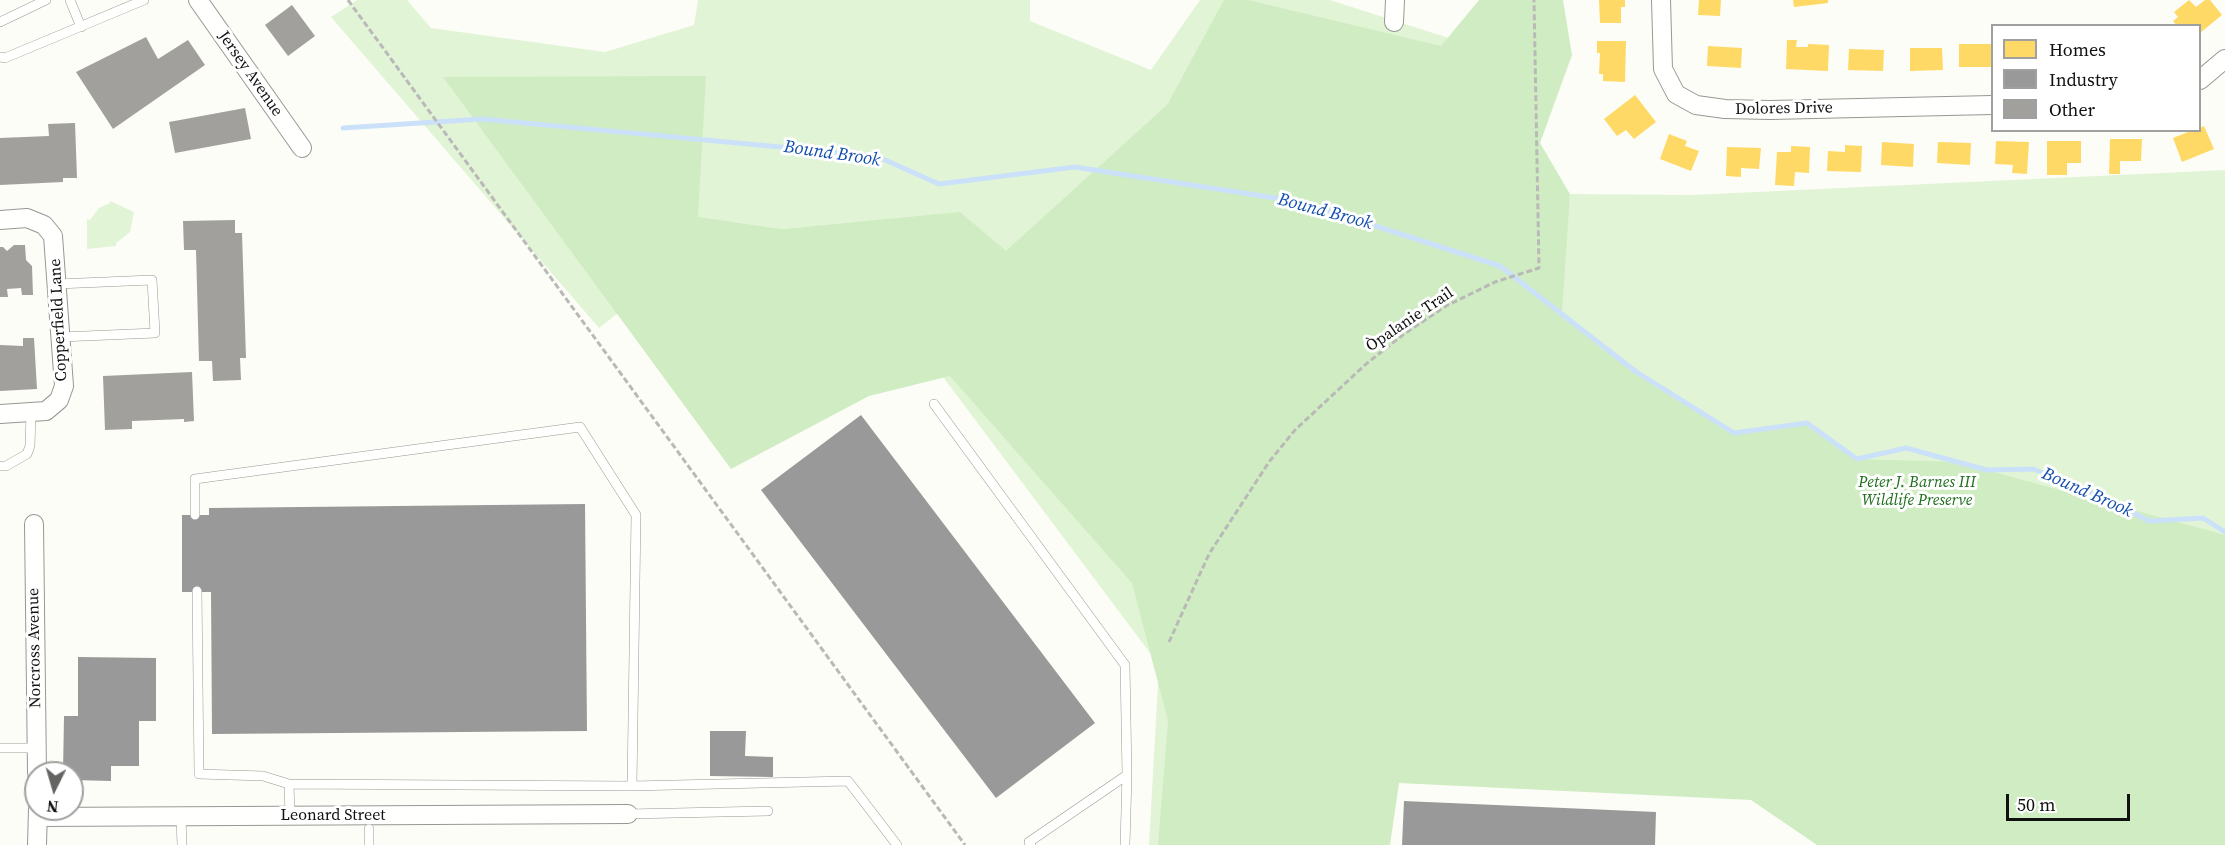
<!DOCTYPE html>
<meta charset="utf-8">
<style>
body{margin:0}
#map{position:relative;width:2225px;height:845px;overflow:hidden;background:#fdfdf7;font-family:"Source Serif 4",serif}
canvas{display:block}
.legend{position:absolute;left:1991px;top:24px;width:210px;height:108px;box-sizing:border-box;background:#fff;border:2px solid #a0a0a0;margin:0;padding:8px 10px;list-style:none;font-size:18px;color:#111}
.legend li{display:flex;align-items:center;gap:12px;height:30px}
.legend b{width:30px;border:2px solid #a0a0a0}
.north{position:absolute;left:24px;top:761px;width:60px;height:60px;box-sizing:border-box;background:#fff;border:2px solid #a0a0a0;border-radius:50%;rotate:185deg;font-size:16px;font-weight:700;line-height:24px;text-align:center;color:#111}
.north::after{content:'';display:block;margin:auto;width:21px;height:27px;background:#646462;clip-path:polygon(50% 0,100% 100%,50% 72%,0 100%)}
.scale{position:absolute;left:2006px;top:794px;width:124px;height:27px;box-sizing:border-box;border:3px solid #111;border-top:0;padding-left:8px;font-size:18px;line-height:21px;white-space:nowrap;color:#111;-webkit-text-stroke:4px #fff;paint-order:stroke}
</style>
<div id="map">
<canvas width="2225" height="845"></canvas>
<ul class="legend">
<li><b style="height:16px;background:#ffd966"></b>Homes</li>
<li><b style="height:16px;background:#999"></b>Industry</li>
<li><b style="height:16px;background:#a1a09c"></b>Other</li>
</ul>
<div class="north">N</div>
<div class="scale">50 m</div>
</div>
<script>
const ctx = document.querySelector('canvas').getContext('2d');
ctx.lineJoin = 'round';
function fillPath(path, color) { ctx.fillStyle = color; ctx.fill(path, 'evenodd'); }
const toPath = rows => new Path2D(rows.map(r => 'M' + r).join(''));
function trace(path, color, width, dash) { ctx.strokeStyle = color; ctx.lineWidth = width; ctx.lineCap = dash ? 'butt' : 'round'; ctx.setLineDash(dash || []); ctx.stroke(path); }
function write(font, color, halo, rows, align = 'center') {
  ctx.font = font + ' "Source Serif 4",serif'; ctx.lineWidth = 6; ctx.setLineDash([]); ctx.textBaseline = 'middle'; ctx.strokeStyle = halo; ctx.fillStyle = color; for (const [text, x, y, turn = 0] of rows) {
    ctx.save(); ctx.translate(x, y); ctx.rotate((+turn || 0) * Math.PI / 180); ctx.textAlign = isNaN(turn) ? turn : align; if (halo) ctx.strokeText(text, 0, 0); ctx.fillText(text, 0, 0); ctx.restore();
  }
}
fillPath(toPath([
 [357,0,407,0,431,28,605,52,694,25,698,0,1030,0,1030,21,1151,70,1200,0,1330,0,1458,41,1570,200,1570,194,1692,195,2225,170,2225,845,1846,800,1354,736,1351,845,1149,845,1159,665,829,225,783,229,734,222,599,328,331,17],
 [110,201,134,212,130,232,116,243,116,246,87,249,87,219,90,220,99,208,110,203]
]), '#e2f4d6');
fillPath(toPath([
 [1224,0,1248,0,1441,46,1479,0,1563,0,1572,55,1540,143,1570,194,1562,313,1635,371,1734,433,1807,423,1857,459,1957,462,2225,535,2225,845,1817,845,1751,800,1399,783,1390,845,1158,845,1168,721,1132,583,950,376,869,396,731,469,443,77,706,76,698,217,783,229,960,212,1006,251,1167,105]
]), '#d0ecc3');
fillPath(toPath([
 [1599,0,1625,0,1625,7,1621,7,1621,23,1600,23],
 [1699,0,1721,0,1720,16,1698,15],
 [1793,0,1828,0,1828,3,1794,7],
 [2189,0,2196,7,2205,0,2210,0,2222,15,2200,33,2200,26,2177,26,2173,21,2178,17,2174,12],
 [1787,40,1797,40,1796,47,1808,47,1808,44,1829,45,1828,71,1786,69],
 [1597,41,1626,41,1625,82,1603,81,1603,74,1599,74,1600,53,1597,53],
 [1959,44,1992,44,1992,67,1959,67],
 [1708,46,1742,48,1741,68,1707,66],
 [1910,48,1942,48,1943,70,1910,71],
 [1849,49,1884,50,1883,71,1848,70],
 [1635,95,1656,122,1634,139,1626,130,1617,136,1604,119],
 [2204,126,2214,149,2182,162,2173,138,2193,130,2200,130,2200,128],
 [1669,134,1687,141,1685,146,1699,151,1691,171,1660,159],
 [2110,139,2142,139,2141,161,2120,161,2120,174,2109,174],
 [1996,141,2029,142,2027,174,2012,173,2013,165,1995,164],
 [2047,141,2081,141,2081,163,2067,163,2067,175,2047,175],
 [1882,142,1914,144,1913,167,1881,165],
 [1938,142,1971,143,1970,165,1937,163],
 [1845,145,1862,146,1861,172,1827,171,1828,151,1845,152],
 [1791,146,1810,147,1809,173,1795,172,1794,186,1775,185,1777,152,1791,152],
 [1727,147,1761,148,1759,169,1741,168,1741,177,1726,176]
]), '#ffd966');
fillPath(toPath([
 [861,415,1095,723,996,798,761,490],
 [585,504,587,731,212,734,211,592,182,592,182,515,209,515,209,508],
 [78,657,156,658,156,721,139,721,139,766,111,766,111,781,72,780,72,773,63,773,64,716,78,716],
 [710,731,746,731,745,756,773,757,773,777,710,776],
 [1404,801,1656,812,1655,845,1402,845]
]), '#999');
trace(toPath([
 [343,128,482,119,876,156,939,184,1075,167,1301,202,1500,266,1635,371,1734,433,1807,423,1857,459,1906,448,1987,470,2033,469,2098,495,2149,521,2203,518,2225,532]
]), '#cbe1f9', 5);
fillPath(toPath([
 [292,5,315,36,288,56,265,25],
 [146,37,158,59,188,40,205,65,113,129,76,72],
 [245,108,251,139,175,153,169,122],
 [75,123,77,178,63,178,63,182,0,185,0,138,49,136,48,124],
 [235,220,235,233,242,233,246,358,240,358,241,380,213,381,212,361,199,361,196,250,184,250,183,221],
 [14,245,25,245,26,260,32,266,33,295,22,295,21,288,7,289,8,297,0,297,0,247,3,247,7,251],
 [23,338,34,338,37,389,0,391,0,345,23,346],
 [192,372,194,421,184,422,184,419,132,421,132,429,105,430,103,376]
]), '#a1a09c');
const service = toPath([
 [70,0,81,27],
 [0,22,46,0],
 [0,57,5,58,144,0],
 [57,284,152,280,155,333,61,337],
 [934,404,1125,665,1127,775,1029,842,1031,845],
 [0,466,6,466,27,454,30,446,31,412],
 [195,515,195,479,580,427,636,515,632,786],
 [197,591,199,774,263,776,289,784,290,816],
 [0,748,36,748],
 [289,784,632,786,848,781,897,845],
 [628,814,768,811],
 [181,817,182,845],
 [369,829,369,845],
 [1125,845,1127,775]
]);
const minor = toPath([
 [198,0,302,148],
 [1661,0,1663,69,1676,94,1696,105,1725,109,1770,110,1992,105],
 [1394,22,1395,0],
 [2200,80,2225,59],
 [0,220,27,218,44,225,53,236,64,386,59,400,46,411,0,414],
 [34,524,37,773],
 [38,817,628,814],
 [37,845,38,809]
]);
trace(service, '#979795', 10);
trace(minor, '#979795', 20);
trace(toPath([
 [348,0,965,845],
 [1169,642,1209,554,1269,462,1295,430,1366,364,1404,334,1446,306,1495,282,1539,268,1534,0]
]), '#b9b9b8', 3, [6, 3]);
trace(service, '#fffffe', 9);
trace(minor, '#fffffe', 18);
write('16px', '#111', '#fff', [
 ["Jersey Avenue",250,74,55],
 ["Dolores Drive",1784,109,-1],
 ["Copperfield Lane",59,320,-93],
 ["Òpalanie Trail",1410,320,-34],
 ["Norcross Avenue",35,648,-91],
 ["Leonard Street",333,816]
]);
write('italic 16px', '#1e6e1c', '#fff', [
 ["Peter J. Barnes III",1917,483],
 ["Wildlife Preserve",1917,501]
]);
write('italic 18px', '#114dac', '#fff', [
 ["Bound Brook",832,154,8],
 ["Bound Brook",1325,212,15],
 ["Bound Brook",2087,493,24]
]);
</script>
